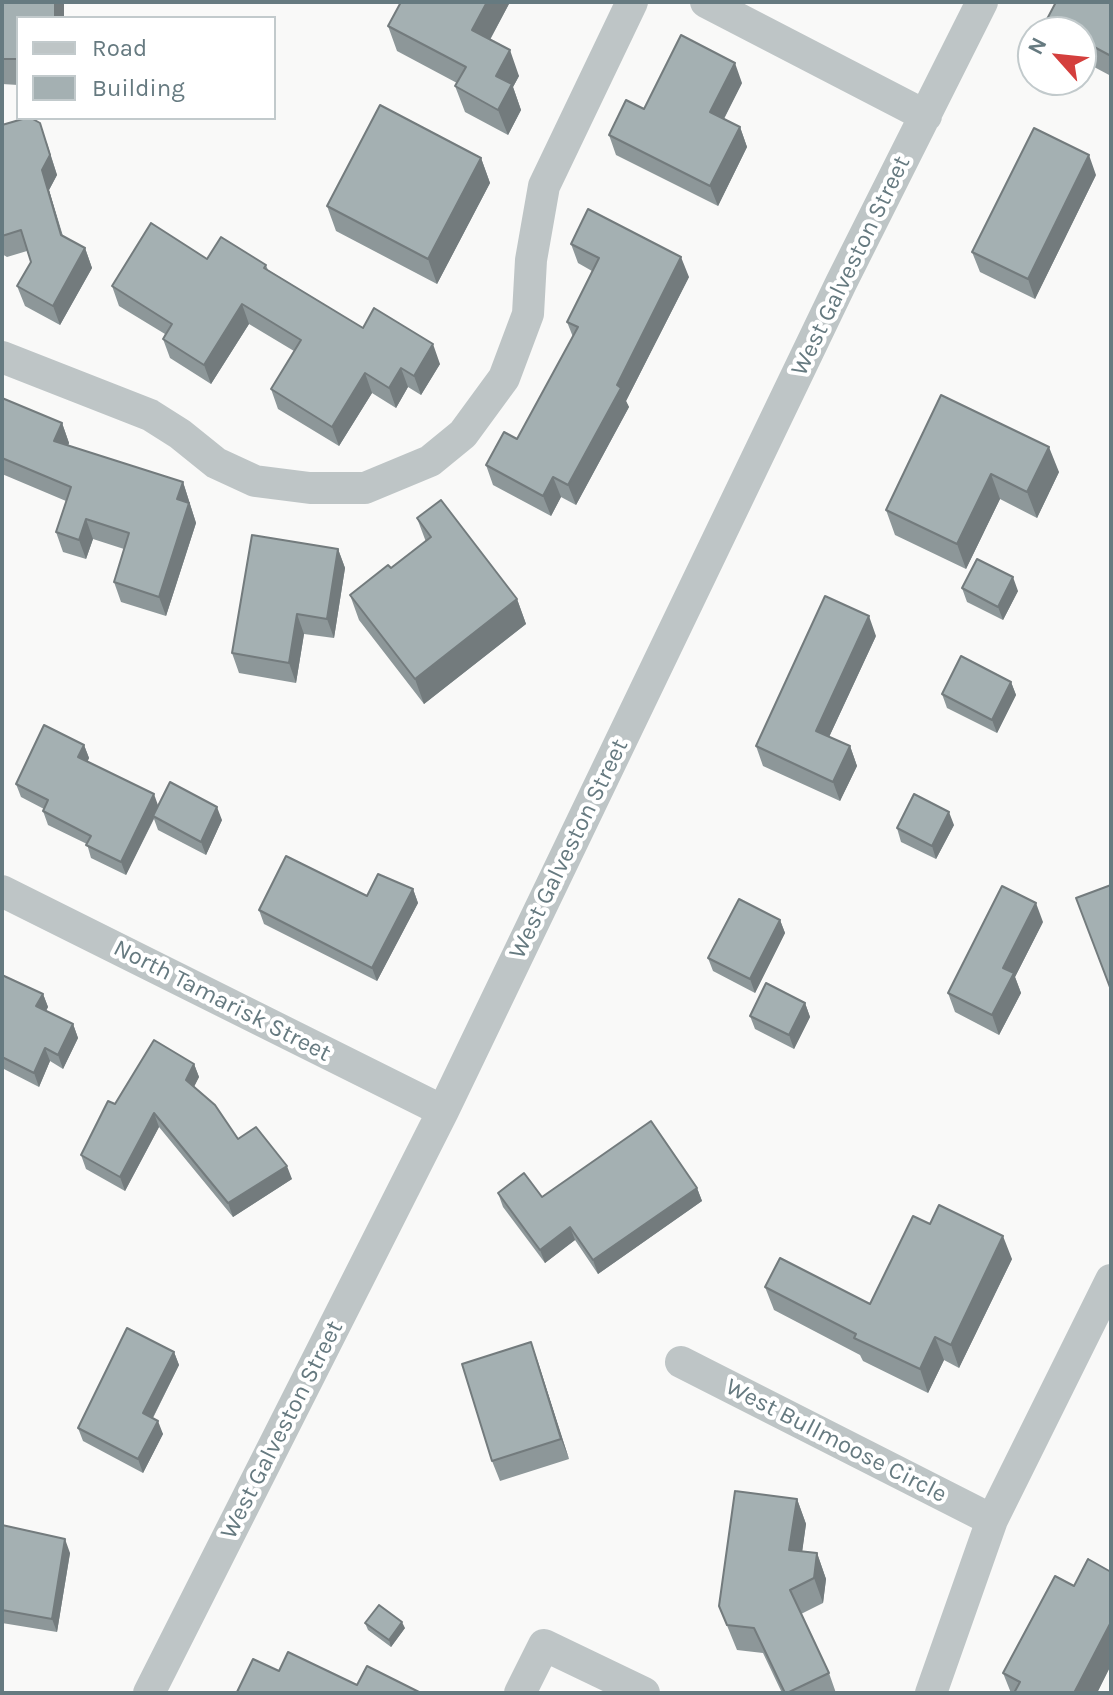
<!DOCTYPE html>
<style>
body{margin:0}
#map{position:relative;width:1113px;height:1695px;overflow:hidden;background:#f9f9f8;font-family:Karla,sans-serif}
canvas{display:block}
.frame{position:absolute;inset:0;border:4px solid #667a80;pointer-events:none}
.legend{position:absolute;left:16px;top:16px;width:260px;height:104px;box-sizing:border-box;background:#fff;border:2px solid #c2cacc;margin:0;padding:10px 14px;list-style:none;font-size:24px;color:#667a80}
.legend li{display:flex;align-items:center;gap:16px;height:40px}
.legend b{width:40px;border:2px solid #c2cacc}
.north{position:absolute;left:1017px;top:16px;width:80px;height:80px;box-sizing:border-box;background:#fff;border:2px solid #c2cacc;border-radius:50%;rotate:297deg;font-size:22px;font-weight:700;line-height:32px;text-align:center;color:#667a80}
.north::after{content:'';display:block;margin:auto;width:28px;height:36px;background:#d43f3d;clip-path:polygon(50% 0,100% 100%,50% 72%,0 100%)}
</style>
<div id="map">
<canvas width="1113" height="1695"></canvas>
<div class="frame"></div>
<ul class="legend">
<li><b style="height:10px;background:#bec5c6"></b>Road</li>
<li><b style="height:22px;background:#a4b0b2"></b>Building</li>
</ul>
<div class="north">N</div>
</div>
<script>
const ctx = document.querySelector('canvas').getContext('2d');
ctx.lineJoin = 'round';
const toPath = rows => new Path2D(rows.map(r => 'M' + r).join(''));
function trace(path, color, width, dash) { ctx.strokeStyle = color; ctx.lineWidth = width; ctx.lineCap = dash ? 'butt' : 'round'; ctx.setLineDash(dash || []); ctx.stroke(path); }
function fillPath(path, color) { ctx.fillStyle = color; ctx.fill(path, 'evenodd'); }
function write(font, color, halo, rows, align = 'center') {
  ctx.font = font + ' Karla,sans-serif'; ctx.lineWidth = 8; ctx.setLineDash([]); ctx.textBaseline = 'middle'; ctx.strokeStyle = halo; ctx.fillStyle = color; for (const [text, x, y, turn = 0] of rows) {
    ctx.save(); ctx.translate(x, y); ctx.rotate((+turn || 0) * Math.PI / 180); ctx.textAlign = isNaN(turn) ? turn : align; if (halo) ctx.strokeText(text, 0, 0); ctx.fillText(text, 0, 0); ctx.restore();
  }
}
trace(toPath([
 [706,2,926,116],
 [2,357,150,415,180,434,216,463,255,481,310,488,365,488,430,461,463,434,504,378,528,314,531,260,544,186,632,2],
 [2,891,443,1111],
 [681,1362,992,1520],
 [149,1693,443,1111,841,283,982,2],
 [520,1693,544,1645,644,1693],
 [931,1693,992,1520,1111,1280]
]), '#bec5c6', 32);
fillPath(toPath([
 [2,2,64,2,64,18,18,18,18,85,2,84],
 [401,2,510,2,490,40,519,76,513,87,521,110,508,135,465,112,455,86,457,83,397,51,388,26],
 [1111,2,1111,76,1081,60,1081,32,1050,32,1046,21],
 [742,83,724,119,740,127,747,147,718,206,616,155,609,135,644,109],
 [2,125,47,143,57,175,49,190,63,236,85,248,92,268,60,325,25,306,17,286,31,262,27,251,7,257,2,254],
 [481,158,490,183,437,284,336,231,327,206],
 [1096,175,1035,299,980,272,972,252],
 [571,244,689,277,626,401,629,407,576,505,561,497,551,516,493,485,486,465,517,439,573,337,567,322,592,271,578,263],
 [207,259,266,265,268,270,363,328,440,364,421,395,408,387,396,408,372,393,339,446,278,409,271,389,294,351,249,324,211,384,170,358,163,339,165,334,119,306,112,286],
 [941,395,1059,472,1037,518,1000,499,966,569,895,535,886,510],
 [2,398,62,423,69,443,68,446,183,482,196,523,166,616,121,602,114,582,124,549,93,539,86,559,63,552,56,532,66,501,2,474],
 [417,518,517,599,526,624,424,704,359,620,350,595,391,568,426,542],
 [338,549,345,568,334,638,304,634,296,683,239,673,232,653],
 [962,588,1018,591,1003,620,967,602],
 [876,636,829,737,850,746,857,766,840,801,763,766,756,746],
 [1011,682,1016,695,997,733,947,708,942,694],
 [84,745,89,758,87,762,158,806,222,820,206,855,158,830,154,819,126,875,91,858,87,844,48,825,43,811,44,809,21,797,16,784],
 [954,825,936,859,901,842,897,828],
 [413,889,418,903,377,981,264,924,259,910],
 [780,920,785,933,755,993,713,971,708,958],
 [1043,922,1015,977,1021,993,999,1035,955,1012,948,993],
 [2,975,43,994,48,1007,46,1011,73,1024,78,1038,63,1069,50,1061,39,1087,2,1068],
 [805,1003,810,1017,794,1049,755,1029,750,1016],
 [194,1064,199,1077,194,1086,238,1139,292,1179,233,1217,159,1127,125,1191,86,1169,81,1155,115,1104],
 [697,1188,702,1201,598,1274,575,1240,545,1263,503,1207,498,1193,542,1197],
 [930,1224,1012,1259,959,1368,944,1360,928,1393,863,1361,860,1355,774,1310,765,1287,870,1304],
 [531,1342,569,1459,500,1481,492,1461],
 [174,1352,179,1365,153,1418,163,1434,143,1473,83,1441,78,1428],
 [797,1499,806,1524,802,1551,817,1553,826,1579,823,1603,801,1614,829,1673,836,1693,782,1693,763,1653,737,1650,719,1606],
 [2,1525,70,1553,57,1632,2,1623],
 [365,1623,405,1628,391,1647,368,1630],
 [1111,1665,1097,1693,1011,1693,1003,1673]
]), '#8d9799');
fillPath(toPath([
 [55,2,64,2,64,18,55,18],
 [487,2,510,2,481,56,472,30],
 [510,50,519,76,513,87,521,110,508,135,498,110,496,76],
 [735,63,742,83,717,132,710,112],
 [40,123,57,175,49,190,68,255,42,170],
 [740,127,747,147,718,206,710,186],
 [1089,155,1096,175,1035,299,1028,279],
 [481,158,490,183,437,284,428,259],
 [85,248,92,268,60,325,53,306],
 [681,257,689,277,626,401,629,407,576,505,568,485],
 [242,304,249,324,211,384,204,365],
 [433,344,440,364,421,395,414,376],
 [401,368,408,387,396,408,389,388],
 [365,373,372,393,339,446,332,427],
 [62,423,69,443,61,461,54,441],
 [1049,447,1059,472,1037,518,1027,492],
 [991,474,1000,499,966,569,957,544],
 [553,477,561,497,551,516,543,496],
 [183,482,196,523,166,616,159,597,177,499],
 [86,519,93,539,86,559,79,540],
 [338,549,345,568,334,638,327,619],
 [1013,577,1018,591,1003,620,998,607],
 [517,599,526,624,424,704,415,679],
 [297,614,304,634,296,683,289,663],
 [869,616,876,636,823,750,816,731],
 [1011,682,1016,695,997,733,992,720],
 [84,745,89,758,83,771,78,757],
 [850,746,857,766,840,801,833,782],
 [154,794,159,808,153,816,154,818,126,875,121,862],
 [217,807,222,820,206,855,201,842],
 [949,812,954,825,936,859,932,846],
 [413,889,418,903,377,981,372,968],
 [1036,903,1043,922,1015,977,1021,993,999,1035,992,1015,1003,968],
 [780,920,785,933,755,993,750,979],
 [43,994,48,1007,41,1020,36,1006],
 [805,1003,810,1017,794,1049,789,1035],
 [73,1024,78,1038,63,1069,58,1055],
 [45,1048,50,1061,39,1087,34,1073],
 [194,1064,199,1077,191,1093,186,1080],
 [154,1113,159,1127,125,1191,120,1177],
 [287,1166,292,1179,233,1217,228,1203],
 [697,1188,702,1201,598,1274,593,1260],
 [570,1227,575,1240,545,1263,540,1250],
 [1003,1236,1012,1259,959,1368,951,1345],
 [935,1337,944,1360,928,1393,920,1369],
 [531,1342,538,1362,569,1459,561,1439],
 [174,1352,179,1365,148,1427,143,1413],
 [158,1421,163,1434,143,1473,138,1459],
 [797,1499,806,1524,799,1575,789,1550],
 [65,1539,70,1553,57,1632,52,1619],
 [817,1553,826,1579,823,1603,814,1578],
 [402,1622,405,1628,391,1647,389,1640],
 [1111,1622,1111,1665,1097,1693,1074,1693]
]), '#737b7d');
const building = toPath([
 [2,2,55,2,55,18,18,18,18,59,2,59,2,2],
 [401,2,487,2,472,30,510,50,496,76,512,84,498,110,455,86,466,67,388,26,401,2],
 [1056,2,1111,2,1111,56,1081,40,1081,32,1066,32,1046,21,1056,2],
 [681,35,735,63,710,112,740,127,710,186,609,135,626,100,644,109,681,35],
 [380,105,481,158,428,259,327,206,380,105],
 [26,118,31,118,40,123,50,155,42,170,61,235,85,248,53,306,17,286,31,262,21,230,2,236,2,125,26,118],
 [1034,128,1089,155,1028,279,972,252,1034,128],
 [588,209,681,257,617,385,621,388,568,485,553,477,543,496,486,465,504,432,517,439,578,327,567,322,599,258,571,244,588,209],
 [151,223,207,259,221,237,266,265,264,268,363,328,374,308,433,344,414,376,401,368,389,388,365,373,332,427,271,389,301,340,242,304,204,365,163,339,172,324,112,286,151,223],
 [941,395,1049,447,1027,492,991,474,957,544,886,510,941,395],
 [2,398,62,423,54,441,183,482,177,499,189,503,159,597,114,582,129,533,86,519,79,540,56,532,71,487,2,458,2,398],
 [441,500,517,599,415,679,350,595,388,565,391,568,431,537,417,518,441,500],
 [252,535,338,549,327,619,297,614,289,663,232,653,252,535],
 [977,559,1013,577,998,607,962,588,977,559],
 [825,596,869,616,816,731,850,746,833,782,756,746,825,596],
 [961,656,1011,682,992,720,942,694,961,656],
 [44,725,84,745,78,757,154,794,121,862,86,845,91,836,43,811,48,800,16,784,44,725],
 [170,782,217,807,201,842,153,816,170,782],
 [914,794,949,812,932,846,897,828,914,794],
 [286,856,367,896,378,874,413,889,372,968,259,910,286,856],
 [1111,885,1111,990,1076,898,1111,885],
 [1002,886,1036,903,1003,968,1014,973,992,1015,948,993,1002,886],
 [739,899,780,920,750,979,708,958,739,899],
 [2,975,43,994,36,1006,73,1024,58,1055,45,1048,34,1073,2,1057,2,975],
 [766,983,805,1003,789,1035,750,1016,766,983],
 [154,1040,194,1064,186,1080,215,1105,238,1139,256,1127,287,1166,228,1203,154,1113,120,1177,81,1155,108,1101,115,1104,154,1040],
 [651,1121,697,1188,593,1260,570,1227,540,1250,498,1193,524,1173,542,1197,651,1121],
 [939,1205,1003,1236,951,1345,935,1337,920,1369,854,1338,856,1334,765,1287,780,1258,870,1304,913,1216,930,1224,939,1205],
 [127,1328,174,1352,143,1413,158,1421,138,1459,78,1428,127,1328],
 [531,1342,561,1439,492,1461,462,1364,531,1342],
 [735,1491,797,1499,789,1550,817,1553,814,1578,790,1590,829,1673,787,1693,785,1693,754,1628,727,1625,719,1606,735,1491],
 [2,1525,65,1539,52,1619,2,1610,2,1525],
 [1088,1559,1111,1572,1111,1622,1074,1693,1014,1693,1020,1682,1003,1673,1055,1576,1074,1586,1088,1559],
 [379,1605,402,1622,389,1640,365,1623,379,1605],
 [288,1652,357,1685,367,1666,421,1693,240,1693,237,1692,253,1659,279,1671,288,1652]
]);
fillPath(building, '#a4b0b2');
trace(building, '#737b7d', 2);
write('24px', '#667a80', '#fff', [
 ["West Galveston Street",851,266,-64],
 ["West Galveston Street",569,849,-64],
 ["North Tamarisk Street",222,1001,27],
 ["West Galveston Street",282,1430,-63],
 ["West Bullmoose Circle",836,1441,27]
]);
</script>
